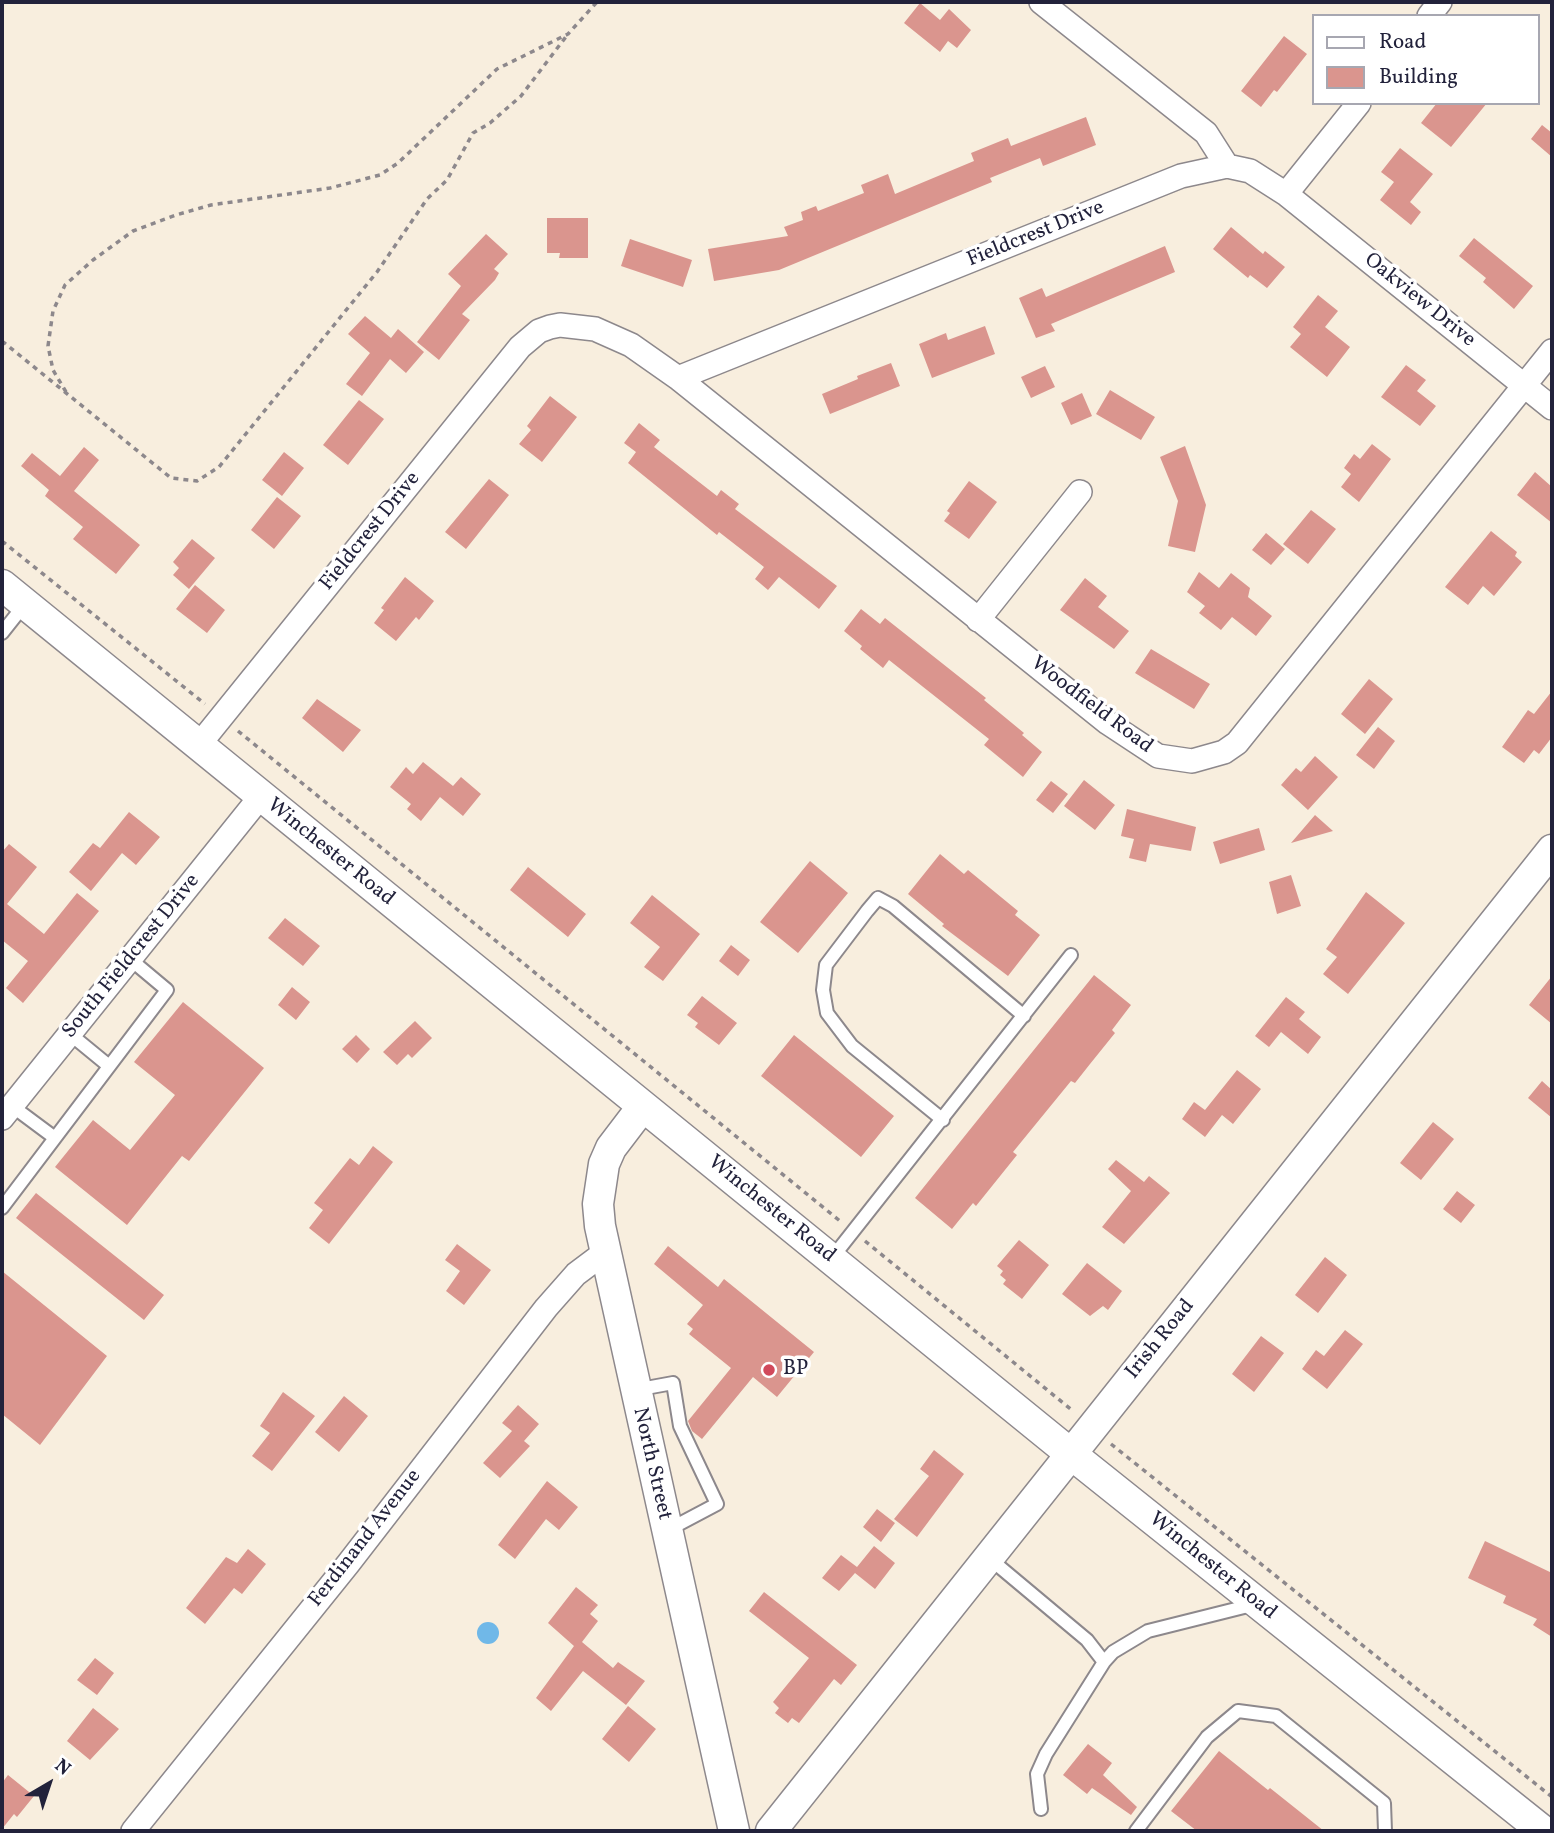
<!DOCTYPE html>
<style>
body{margin:0}
#map{position:relative;width:1554px;height:1833px;overflow:hidden;background:#f8eede;font-family:Vollkorn,serif}
canvas{display:block}
.frame{position:absolute;inset:0;border:4px solid #22223b;pointer-events:none}
.legend{position:absolute;left:1312px;top:14px;width:228px;height:91px;box-sizing:border-box;background:#fff;border:2px solid #a7a7b1;margin:0;padding:9px 12px;list-style:none;font-size:21px;color:#22223b}
.legend li{display:flex;align-items:center;gap:14px;height:35px}
.legend b{width:35px;border:2px solid #a7a7b1}
.north{position:absolute;left:14px;top:1749px;width:70px;height:70px;-webkit-text-stroke:5px #fff;paint-order:stroke;rotate:39deg;font-size:19px;font-weight:700;line-height:28px;text-align:center;color:#22223b}
.north::after{content:'';display:block;margin:auto;width:24px;height:32px;background:#22223b;clip-path:polygon(50% 0,100% 100%,50% 72%,0 100%)}
</style>
<div id="map">
<canvas width="1554" height="1833"></canvas>
<div class="frame"></div>
<ul class="legend">
<li><b style="height:9px;background:#fff"></b>Road</li>
<li><b style="height:19px;background:#da958e"></b>Building</li>
</ul>
<div class="north">N</div>
</div>
<script>
const ctx = document.querySelector('canvas').getContext('2d');
ctx.lineJoin = 'round';
function fillPath(path, color) { ctx.fillStyle = color; ctx.fill(path, 'evenodd'); }
const toPath = rows => new Path2D(rows.map(r => 'M' + r).join(''));
function trace(path, color, width, dash) { ctx.strokeStyle = color; ctx.lineWidth = width; ctx.lineCap = dash ? 'butt' : 'round'; ctx.setLineDash(dash || []); ctx.stroke(path); }
function write(font, color, halo, rows, align = 'center') {
  ctx.font = font + ' Vollkorn,serif'; ctx.lineWidth = 7; ctx.setLineDash([]); ctx.textBaseline = 'middle'; ctx.strokeStyle = halo; ctx.fillStyle = color; for (const [text, x, y, turn = 0] of rows) {
    ctx.save(); ctx.translate(x, y); ctx.rotate((+turn || 0) * Math.PI / 180); ctx.textAlign = isNaN(turn) ? turn : align; if (halo) ctx.strokeText(text, 0, 0); ctx.fillText(text, 0, 0); ctx.restore();
  }
}
fillPath(toPath([
 '477 1633a11 11 0 1 1 22 0a11 11 0 1 1-22 0Z'
]), '#70b8e8');
fillPath(toPath([
 [920,3,940,20,949,9,971,30,957,48,948,41,940,52,904,23],
 [1284,36,1307,54,1277,92,1274,90,1261,107,1241,91],
 [1437,103,1487,103,1451,147,1421,123],
 [1086,117,1096,145,1043,166,1040,158,990,178,992,182,779,270,714,281,708,249,788,236,784,227,803,220,801,212,816,206,818,211,864,193,861,185,888,174,895,194,974,161,971,153,1008,138,1011,146],
 [1542,125,1552,133,1552,157,1531,139],
 [1400,148,1433,174,1410,202,1421,212,1411,225,1380,200,1394,182,1381,172],
 [547,218,588,218,588,258,559,258,560,253,547,253],
 [1231,227,1263,254,1265,251,1285,267,1267,288,1250,275,1248,278,1213,249],
 [486,234,508,254,494,269,499,273,495,280,462,314,470,320,439,360,417,342,461,286,448,274],
 [1474,238,1533,286,1514,309,1483,282,1486,278,1459,256],
 [630,239,692,260,683,287,621,266],
 [1165,246,1175,272,1051,324,1055,331,1036,338,1019,298,1042,288,1046,297],
 [1318,295,1338,311,1325,327,1350,347,1327,377,1290,347,1301,334,1293,327],
 [365,316,391,338,398,329,424,352,406,373,390,359,362,396,346,384,370,353,348,334],
 [985,326,995,354,932,378,919,344,946,333,948,340],
 [891,363,900,386,830,414,822,394,858,379,857,376],
 [1406,365,1426,380,1417,391,1436,406,1420,426,1381,397],
 [1045,366,1055,387,1031,398,1021,377],
 [1110,390,1155,417,1141,440,1096,414],
 [1082,393,1092,416,1071,425,1061,403],
 [550,396,577,417,542,462,519,444,531,430,527,426],
 [359,400,384,419,348,465,323,445],
 [639,423,660,440,654,447,717,496,721,490,739,504,735,509,837,586,819,609,779,577,768,590,755,579,764,567,719,532,717,535,628,463,636,452,624,443],
 [1372,444,1391,459,1359,502,1341,487,1351,474,1344,468,1354,454,1360,459],
 [1185,446,1206,505,1195,552,1168,546,1178,501,1160,457],
 [84,447,99,460,74,491,140,545,116,574,73,539,83,527,45,496,49,490,21,466,32,453,60,476],
 [284,452,304,468,282,496,262,480],
 [1535,472,1552,487,1552,523,1517,495],
 [489,479,509,495,466,549,445,532],
 [969,481,997,502,969,539,944,521,950,513,947,511],
 [277,497,301,516,274,549,251,530],
 [1311,510,1336,529,1308,564,1283,544],
 [1491,531,1517,552,1515,556,1522,562,1494,596,1483,586,1468,605,1445,587],
 [1266,533,1285,549,1271,565,1252,550],
 [192,539,215,558,189,589,173,575,179,568,173,562],
 [1199,572,1219,588,1231,573,1250,588,1248,597,1272,616,1256,636,1232,617,1221,630,1199,613,1205,606,1187,592],
 [405,577,434,601,419,620,416,617,396,641,374,623,384,610,381,608],
 [1085,578,1107,596,1098,607,1129,631,1114,649,1060,610],
 [195,585,225,610,207,633,176,609],
 [861,609,880,624,885,618,986,698,984,700,1024,733,1022,735,1042,752,1023,777,984,745,989,739,889,660,883,668,860,649,862,646,844,631],
 [1151,649,1210,684,1194,709,1135,673],
 [1369,679,1393,699,1365,734,1341,714],
 [1552,691,1552,737,1539,754,1534,750,1524,763,1502,747,1528,710,1534,714],
 [317,699,361,730,343,752,302,718],
 [1378,727,1395,741,1374,769,1356,755],
 [1315,756,1338,777,1308,810,1281,785,1296,768,1301,772],
 [423,762,453,786,461,777,481,794,463,816,440,797,421,821,407,809,411,804,390,787,406,767,413,774],
 [1084,780,1115,805,1095,830,1064,806],
 [1051,781,1068,794,1053,813,1036,800],
 [1127,809,1196,827,1191,851,1150,844,1146,862,1129,858,1134,839,1121,836],
 [129,812,160,837,136,865,122,853,91,891,69,872,93,843,100,848],
 [1315,815,1333,831,1291,843],
 [1259,828,1265,850,1220,864,1213,842],
 [9,844,37,867,7,904,44,934,77,893,99,911,23,1003,6,988,28,961,2,940,2,852],
 [940,854,964,874,968,870,1018,911,1015,915,1040,935,1008,976,942,926,944,924,908,894],
 [810,861,848,893,798,953,760,922],
 [528,867,586,914,568,937,510,890],
 [1291,875,1301,906,1277,914,1269,882],
 [1366,892,1405,923,1348,994,1323,974,1337,957,1326,949],
 [652,895,700,934,663,981,644,967,660,947,630,923],
 [285,918,320,946,303,966,268,938],
 [731,945,750,960,738,976,719,961],
 [1094,975,1131,1005,1112,1030,1115,1033,1090,1064,1075,1083,1071,1081,1013,1152,1017,1155,976,1206,973,1203,952,1229,915,1198],
 [1552,976,1552,1024,1529,1005],
 [292,987,310,1002,296,1020,278,1005],
 [702,996,737,1023,719,1045,695,1027,698,1023,687,1015],
 [1286,997,1305,1012,1299,1019,1321,1037,1308,1054,1281,1032,1269,1047,1255,1036],
 [183,1002,264,1068,189,1161,182,1156,127,1225,55,1167,93,1120,130,1150,175,1095,134,1062],
 [415,1021,432,1038,412,1058,408,1054,397,1065,383,1052],
 [356,1035,370,1049,357,1063,342,1049],
 [794,1035,894,1116,861,1157,761,1076],
 [1237,1070,1261,1089,1233,1124,1222,1115,1205,1137,1182,1119,1194,1102,1205,1110],
 [1542,1081,1552,1090,1552,1118,1528,1098],
 [1433,1122,1454,1139,1421,1180,1400,1163],
 [373,1146,393,1162,329,1244,309,1228,323,1210,314,1203,350,1158,359,1165],
 [1116,1160,1144,1182,1149,1176,1170,1193,1124,1244,1102,1227,1131,1191,1108,1169],
 [1457,1191,1475,1205,1461,1223,1443,1209],
 [36,1193,164,1295,144,1320,16,1218],
 [1019,1240,1049,1265,1022,1299,1003,1284,1006,1280,1000,1275,1003,1271,997,1266],
 [457,1244,491,1270,464,1305,446,1291,460,1271,445,1260],
 [668,1246,718,1287,724,1279,814,1352,777,1397,753,1377,702,1439,692,1431,688,1421,731,1368,689,1334,693,1329,687,1324,703,1305,654,1264],
 [1325,1257,1347,1275,1318,1313,1295,1295],
 [1087,1263,1122,1291,1108,1310,1103,1306,1090,1316,1062,1294],
 [2,1271,107,1356,40,1445,2,1414],
 [1345,1330,1363,1344,1327,1389,1302,1369,1316,1350,1324,1356],
 [1261,1336,1284,1353,1254,1392,1232,1374],
 [283,1392,315,1416,272,1471,252,1456,270,1433,260,1426],
 [344,1396,368,1416,339,1452,315,1432],
 [518,1405,539,1424,524,1441,530,1446,500,1478,483,1463,512,1431,502,1423],
 [934,1450,964,1474,917,1537,894,1519,929,1476,920,1469],
 [547,1481,578,1507,559,1530,546,1519,515,1559,498,1545],
 [877,1509,895,1523,881,1542,863,1527],
 [1485,1541,1552,1573,1552,1637,1533,1625,1537,1619,1503,1603,1506,1596,1468,1578],
 [874,1546,895,1563,875,1589,855,1573,839,1591,822,1578,841,1555,857,1567],
 [248,1549,266,1564,242,1594,234,1588,205,1624,186,1608,226,1557,237,1563],
 [576,1587,598,1605,590,1614,598,1621,582,1642,613,1668,618,1662,645,1681,626,1705,583,1671,551,1711,536,1698,574,1646,548,1623],
 [764,1592,857,1665,841,1685,834,1679,799,1723,792,1718,788,1723,775,1713,779,1708,773,1702,809,1658,749,1611],
 [95,1658,114,1673,97,1695,77,1680],
 [628,1706,656,1729,629,1762,602,1739],
 [93,1708,119,1729,90,1760,67,1741],
 [1088,1744,1112,1763,1103,1775,1137,1807,1131,1815,1092,1788,1087,1794,1063,1775],
 [1219,1751,1268,1790,1270,1788,1324,1831,1197,1831,1171,1811],
 [8,1775,34,1796,17,1817,14,1814,2,1829,2,1783]
]), '#da958e');
const service = toPath([
 [2,633,25,604],
 [70,1034,109,1066],
 [12,1106,55,1138],
 [943,1120,852,1046,827,1013,823,990,826,965,867,911,878,898,893,906,1024,1016],
 [2,1208,167,990,130,959],
 [832,1258,1071,955],
 [635,1390,673,1383,680,1426,717,1504,666,1531],
 [989,1558,1087,1640,1104,1662,1113,1652,1148,1631,1256,1604],
 [1041,1809,1037,1774,1046,1754,1104,1662],
 [1136,1831,1207,1737,1238,1711,1276,1716,1384,1803,1385,1831]
]);
const minor = toPath([
 [1041,2,1206,133,1227,166],
 [1429,16,1440,2],
 [1286,194,1359,103],
 [678,378,1181,176,1227,166,1250,171,1286,194,1552,408],
 [978,620,1080,492],
 [198,746,520,347,539,331,550,327,560,325,595,329,631,345,678,378,1108,723,1158,756,1192,761,1224,752,1237,743,1552,351],
 [2,1118,261,796],
 [133,1831,348,1564,546,1308,576,1274,604,1253]
]);
const tertiary = toPath([
 [2,585,1071,1454,1543,1831],
 [643,1106,611,1148,604,1164,598,1204,600,1226,734,1831],
 [771,1831,1552,850]
]);
trace(service, '#8d888c', 16);
trace(minor, '#8d888c', 26);
trace(tertiary, '#8d888c', 33);
trace(toPath([
 [2,341,171,478,197,481,219,467,377,272,427,199,447,180,473,133,490,123,521,96,568,34],
 [66,392,53,370,48,346,53,311,65,285,93,260,133,231,176,215,211,205,330,188,380,175,398,163,497,69,568,34,597,2],
 [2,541,205,704],
 [238,731,840,1221],
 [865,1241,1073,1411],
 [1111,1444,1552,1797]
]), '#8d888c', 3.5, [5, 5]);
trace(service, '#fff', 12);
trace(minor, '#fff', 23);
trace(tertiary, '#fff', 30);
for (const [x, y, r, color] of [
 [769,1370,7,"#d1495b"]
]) { const dot = new Path2D(); dot.arc(x, y, r, 0, 2 * Math.PI); ctx.fillStyle = color; ctx.fill(dot); trace(dot, '#fff', 2.5); }
write('21px', '#22223b', '#fff', [
 ["Fieldcrest Drive",1036,235,-22],
 ["Oakview Drive",1419,301,39],
 ["Fieldcrest Drive",371,532,-51],
 ["Woodfield Road",1091,706,37],
 ["Winchester Road",330,853,39],
 ["South Fieldcrest Drive",132,957,-51],
 ["Winchester Road",771,1210,39],
 ["Irish Road",1161,1340,-51],
 ["North Street",651,1464,77],
 ["Ferdinand Avenue",366,1539,-52],
 ["Winchester Road",1212,1567,39]
]);
write('21px', '#22223b', '#fff', [
 ["BP",783,1370]
], 'left');
</script>
